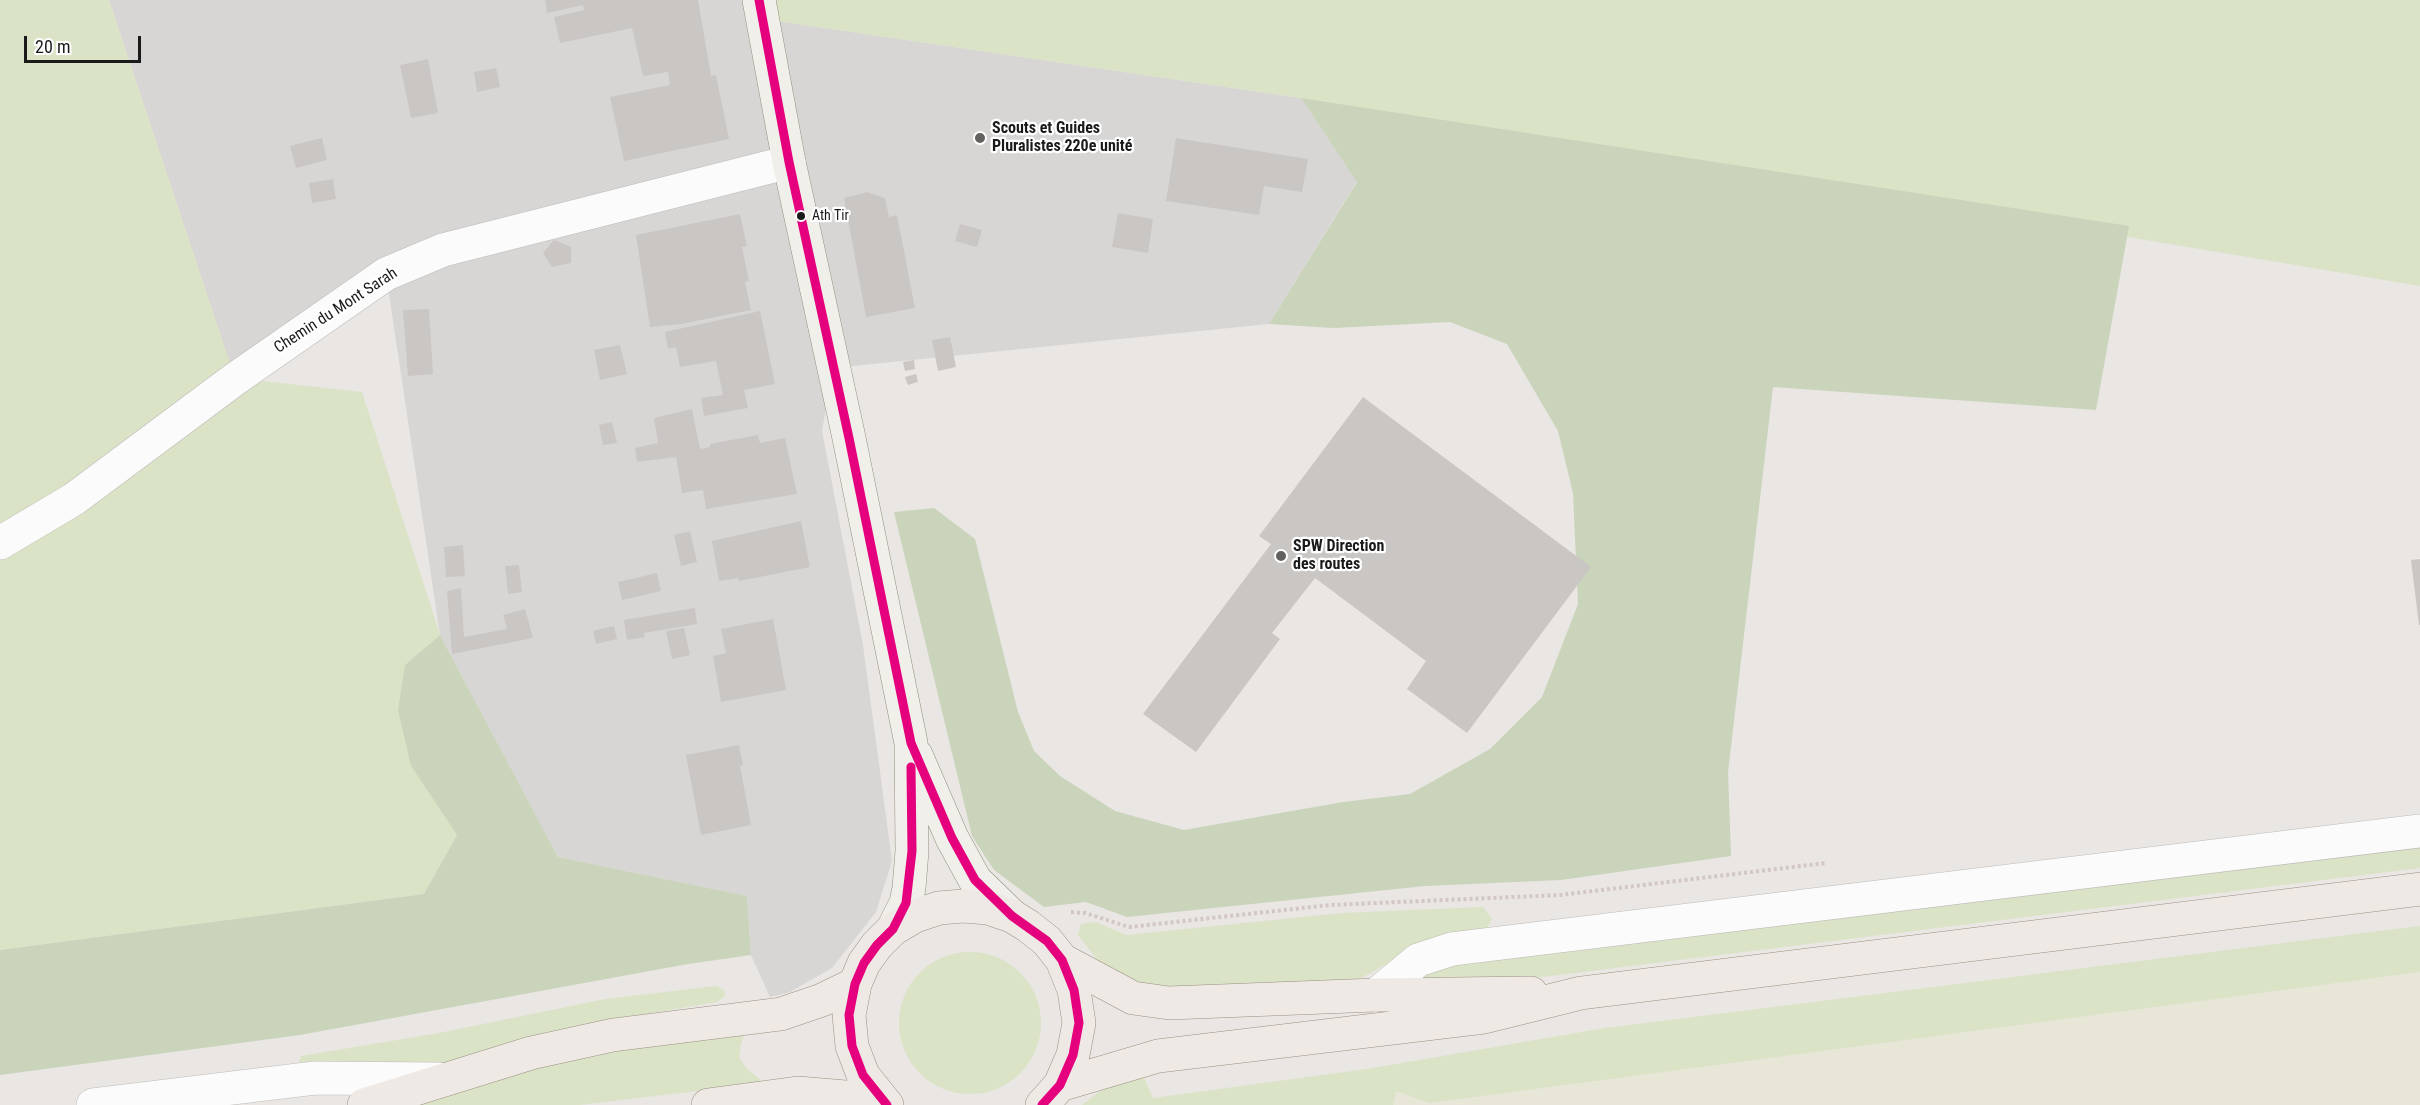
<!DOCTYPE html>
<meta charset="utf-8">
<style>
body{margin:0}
#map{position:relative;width:2420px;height:1105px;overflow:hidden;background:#e9e6e3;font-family:"Roboto Condensed",sans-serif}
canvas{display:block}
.scale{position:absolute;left:24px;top:36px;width:117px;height:27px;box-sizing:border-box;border:3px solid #1a1a1a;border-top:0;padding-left:8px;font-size:18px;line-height:21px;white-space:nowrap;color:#1a1a1a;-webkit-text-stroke:4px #fff;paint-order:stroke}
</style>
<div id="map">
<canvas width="2420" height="1105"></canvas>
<div class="scale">20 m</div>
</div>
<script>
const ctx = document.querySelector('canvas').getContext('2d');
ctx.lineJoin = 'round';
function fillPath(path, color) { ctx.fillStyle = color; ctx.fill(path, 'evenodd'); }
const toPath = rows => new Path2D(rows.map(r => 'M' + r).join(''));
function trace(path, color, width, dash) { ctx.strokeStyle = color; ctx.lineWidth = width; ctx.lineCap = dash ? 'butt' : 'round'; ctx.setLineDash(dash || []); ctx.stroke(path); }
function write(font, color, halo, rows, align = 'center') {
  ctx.font = font + ' "Roboto Condensed",sans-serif'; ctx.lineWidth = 4.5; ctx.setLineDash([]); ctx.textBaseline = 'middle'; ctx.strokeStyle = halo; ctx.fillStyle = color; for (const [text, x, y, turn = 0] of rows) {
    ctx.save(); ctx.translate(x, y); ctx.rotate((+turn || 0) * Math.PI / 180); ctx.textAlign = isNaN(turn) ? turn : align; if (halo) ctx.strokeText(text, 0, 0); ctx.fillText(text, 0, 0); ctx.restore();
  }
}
fillPath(toPath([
 [109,0,759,0,764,19,1301,98,1357,181,1269,324,833,368,822,431,863,645,892,861,876,912,832,968,790,992,770,997,751,955,747,896,558,857,440,635,386,274,235,379]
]), '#d8d6d5');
fillPath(toPath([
 [2420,972,2420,1105,1393,1105,1396,1091,1429,1103]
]), '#e8e6d7');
fillPath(toPath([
 [0,0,109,0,235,378,362,392,440,635,405,665,411,766,457,835,424,894,0,950],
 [759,0,2420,0,2420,286,1301,98,763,19],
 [2420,839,2420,868,1543,977,1419,979,1435,963],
 [1483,907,1492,919,1484,934,1397,958,1363,977,1340,985,1158,992,1107,972,1078,935,1081,924,1096,922,1126,935,1342,913],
 [2420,926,2420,972,1429,1103,1396,1091,1393,1105,1082,1105,1104,1088,1143,1075,1153,1098,1367,1069,1605,1028],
 '899 1023a71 71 0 1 1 142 0a71 71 0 1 1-142 0Z',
 [716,986,724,990,725,996,717,1002,580,1025,445,1065,298,1067,301,1056,434,1034,606,999],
 [747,1028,741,1043,739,1057,746,1068,764,1083,579,1105,412,1105,487,1079,597,1053]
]), '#dae3c5');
fillPath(toPath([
 [1301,98,2129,226,2096,410,1773,387,1728,772,1731,856,1561,880,1425,886,1127,917,1086,902,1044,907,994,870,972,836,894,512,934,508,975,539,1018,712,1034,751,1060,776,1115,811,1184,830,1343,802,1410,794,1490,749,1542,697,1578,604,1573,493,1558,431,1507,344,1450,322,1334,328,1269,324,1357,182],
 [440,635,558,857,747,896,751,955,688,964,300,1035,0,1075,0,950,424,894,457,835,411,766,398,710,405,665]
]), '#c9d4bb');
fillPath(toPath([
 [545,0,698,0,711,76,716,75,729,139,624,161,610,97,670,85,668,72,643,76,632,28,560,43,554,17,584,10,583,5,547,13],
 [428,59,438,113,411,118,400,65],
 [496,68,500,87,477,92,474,72],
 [322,138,327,160,296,168,290,146],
 [1176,138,1308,159,1302,192,1264,186,1259,215,1166,201],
 [333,179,336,199,312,203,309,183],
 [867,192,885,198,889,217,897,215,915,308,866,317,844,198],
 [1118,213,1153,219,1148,253,1112,247],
 [740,214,747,246,742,247,749,281,745,282,751,310,681,324,650,327,636,235],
 [960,224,982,230,977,247,955,241],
 [554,240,571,247,571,263,552,267,543,253],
 [429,309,433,374,408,376,403,310],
 [760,311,775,384,744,390,748,408,704,416,701,398,723,395,716,361,680,367,676,347,668,349,665,332],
 [950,337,956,367,938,371,932,340],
 [620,345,627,374,600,380,594,350],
 [914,360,915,369,905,371,903,362],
 [916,374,918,382,908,385,905,377],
 [1363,397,1591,567,1467,733,1407,689,1426,661,1315,578,1272,633,1280,639,1196,752,1143,714,1271,544,1259,536],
 [692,409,700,449,710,447,710,444,758,435,760,443,785,438,797,494,706,509,703,490,682,493,676,457,637,462,635,448,658,443,654,418],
 [612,422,617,443,603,445,599,425],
 [801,521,810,567,739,581,738,578,719,581,712,541],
 [690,531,697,562,681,566,674,535],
 [463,545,465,576,446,577,444,547],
 [2420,559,2420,625,2419,625,2411,560],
 [519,565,522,592,508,594,505,566],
 [657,573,661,591,622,600,618,582],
 [461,588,464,637,507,629,503,615,525,609,533,638,452,654,447,591],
 [695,608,697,624,644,633,645,637,627,640,624,620],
 [773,619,786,690,721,702,713,656,726,653,721,629],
 [614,626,617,639,596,644,593,631],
 [684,628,690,655,672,659,666,631],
 [739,745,743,765,740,766,751,825,701,835,686,755]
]), '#cac6c4');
const street = toPath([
 [0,543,74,499,235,379,386,274,443,250,789,162],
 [1376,995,1418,960,1452,949,2420,831],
 [93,1105,315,1078,438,1079]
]);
const secondary = toPath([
 [759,0,789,162,849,438,911,743,912,851,909,888,906,903,893,929],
 [916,755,952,838,975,880,1012,916]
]);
const primary = toPath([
 [1062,960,1133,998,1169,1003,1376,995,1531,993],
 [1060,1085,1158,1056,1484,1017,1581,993,2420,889],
 [364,1105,531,1053,613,1035,781,1014,822,1000,855,984],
 [708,1105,798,1093,881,1100],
 [887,1105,863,1075,852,1046,849,1015,855,984,864,963,877,945,893,929,915,916,939,908,963,906,988,908,1012,916,1028,926,1047,941,1062,960,1074,990,1079,1023,1073,1055,1060,1085,1042,1105]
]);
trace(street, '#bcbbb9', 34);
trace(secondary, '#908e7e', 34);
trace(primary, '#9b9083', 34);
trace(toPath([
 [1071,912,1085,913,1129,927,1330,905,1560,895,1826,863]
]), '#d2c6c7', 4, [3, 3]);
trace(street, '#fcfbfb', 33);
trace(secondary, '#f1efe9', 33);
trace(primary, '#eee9e4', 33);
trace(toPath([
 [759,0,789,162,849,438,911,743,952,838,975,880,1012,916,1047,941,1062,960,1074,990,1079,1023,1073,1055,1060,1085,1042,1105],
 [887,1105,863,1075,852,1046,849,1015,855,984,864,963,877,945,893,929,906,903,912,851,911,767]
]), '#e5007d', 9);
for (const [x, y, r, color] of [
 [980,138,6,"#626160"],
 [801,216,5,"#1a1a1a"],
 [1281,556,6,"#626160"]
]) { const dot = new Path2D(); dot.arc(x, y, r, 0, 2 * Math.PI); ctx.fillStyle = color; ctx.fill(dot); trace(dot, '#fff', 2); }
write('14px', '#1a1a1a', '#fff', [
 ["Ath Tir",812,216]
], 'left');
write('bold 16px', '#1a1a1a', '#fff', [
 ["Scouts et Guides",992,129],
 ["Pluralistes 220e unité",992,147],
 ["SPW Direction",1293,547],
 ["des routes",1293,565]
], 'left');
write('16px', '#1a1a1a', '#fff', [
 ["Chemin du Mont Sarah",336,311,-33]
]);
</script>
